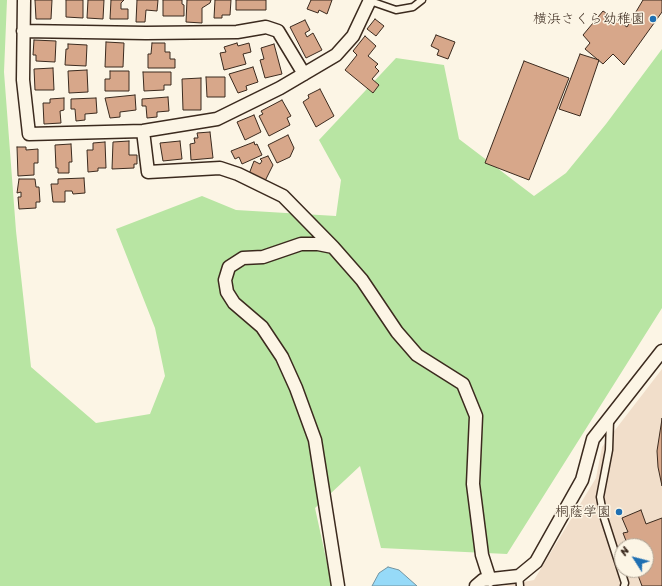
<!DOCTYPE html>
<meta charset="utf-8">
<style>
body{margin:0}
#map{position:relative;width:662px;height:586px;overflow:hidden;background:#fcf5e5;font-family:Sriracha,sans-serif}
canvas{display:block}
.north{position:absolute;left:614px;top:538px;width:40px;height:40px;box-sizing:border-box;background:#fcf5e5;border:1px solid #afa495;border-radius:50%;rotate:306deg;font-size:11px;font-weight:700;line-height:16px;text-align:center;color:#3b2a1e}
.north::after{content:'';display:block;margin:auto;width:14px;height:18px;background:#1f6fb2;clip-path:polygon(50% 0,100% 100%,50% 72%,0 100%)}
</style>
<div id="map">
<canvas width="662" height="586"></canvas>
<div class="north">N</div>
</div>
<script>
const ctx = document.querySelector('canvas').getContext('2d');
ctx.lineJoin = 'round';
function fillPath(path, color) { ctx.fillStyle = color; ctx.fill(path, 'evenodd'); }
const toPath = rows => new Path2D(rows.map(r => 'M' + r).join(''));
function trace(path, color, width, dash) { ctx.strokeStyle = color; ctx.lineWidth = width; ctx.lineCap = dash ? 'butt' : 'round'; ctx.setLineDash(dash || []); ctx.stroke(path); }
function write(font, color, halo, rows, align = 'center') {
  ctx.font = font + ' Sriracha,"Klee One",sans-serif'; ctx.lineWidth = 3; ctx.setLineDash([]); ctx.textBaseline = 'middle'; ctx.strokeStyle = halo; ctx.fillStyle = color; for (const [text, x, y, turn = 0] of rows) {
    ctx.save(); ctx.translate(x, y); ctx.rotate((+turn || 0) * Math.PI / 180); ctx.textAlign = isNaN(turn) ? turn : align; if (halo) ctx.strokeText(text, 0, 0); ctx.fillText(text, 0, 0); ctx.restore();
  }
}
fillPath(toPath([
 [662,369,662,586,502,586,534,580,596,478,602,447],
 [622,546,646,546,646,570,622,570]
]), '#f1deca');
fillPath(toPath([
 [0,0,7,0,4,72,16,231,31,367,96,423,150,414,165,376,155,328,116,229,202,196,236,210,336,216,341,180,319,140,396,58,444,65,459,139,534,196,566,173,606,124,662,49,662,308,507,554,381,548,360,466,315,508,332,586,0,586]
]), '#b8e5a3');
const water = toPath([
 [388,567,399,570,417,586,372,586,379,573,388,567]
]);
fillPath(water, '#96daf8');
trace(water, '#7294a1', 1);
const building = toPath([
 [35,0,52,0,51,19,36,19,35,0],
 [66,0,83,0,83,18,66,17,66,0],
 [88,0,104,0,103,19,87,18,88,0],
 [111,0,124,0,121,3,121,9,128,9,128,19,110,19,111,0],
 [137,0,158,0,157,11,146,10,145,22,136,22,137,0],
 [163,0,182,0,182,4,184,5,184,16,163,16,163,0],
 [187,0,211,0,210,3,202,8,202,23,186,22,187,0],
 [215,0,231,0,230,15,222,15,222,18,214,18,215,0],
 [236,0,266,0,266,10,236,10,236,0],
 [311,0,332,0,327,14,319,10,318,13,307,9,311,0],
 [643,0,662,0,662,12,624,65,613,54,603,64,585,49,590,43,583,35,603,11,627,27,643,0],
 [375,19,384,26,376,36,367,29,375,19],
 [305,20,310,30,305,33,307,37,313,33,322,50,306,58,290,27,305,20],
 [436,35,455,42,448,59,437,55,439,50,431,46,436,35],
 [365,36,376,46,368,56,378,64,375,67,379,71,372,79,379,85,373,93,345,70,357,55,353,51,365,36],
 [34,40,56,41,55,62,36,61,36,55,33,55,34,40],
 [106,42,124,43,123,67,105,67,106,42],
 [152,43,165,43,165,52,170,52,170,59,175,59,175,68,148,68,148,54,151,54,152,43],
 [237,43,238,46,249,43,251,52,243,54,246,64,224,70,220,53,226,52,224,47,237,43],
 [68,44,87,45,86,66,65,65,66,49,68,49,68,44],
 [274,44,282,74,265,78,260,60,264,59,261,48,274,44],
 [580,54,599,60,580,116,559,109,580,54],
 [524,61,569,78,529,180,485,163,524,61],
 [253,67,258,82,246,86,247,90,238,93,229,74,253,67],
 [53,68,54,90,35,90,34,69,53,68],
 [87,70,88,92,69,93,68,71,87,70],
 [110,71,129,71,129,91,105,91,105,79,110,79,110,71],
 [143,72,171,72,171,85,164,85,164,90,144,91,143,72],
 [206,77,225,77,225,97,207,97,206,77],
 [201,78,201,110,183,110,182,79,201,78],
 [320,89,334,116,316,127,303,102,309,98,308,95,320,89],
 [135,95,136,110,120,112,120,117,110,118,105,98,135,95],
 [168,97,169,111,157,112,157,117,147,118,146,106,142,106,142,99,168,97],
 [64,98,64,110,60,111,61,123,44,124,43,103,50,103,50,99,64,98],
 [96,98,97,113,85,114,85,120,76,121,75,109,71,109,71,99,96,98],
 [282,100,291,116,287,118,290,125,269,136,259,116,263,114,261,111,282,100],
 [254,115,261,132,245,140,237,122,254,115],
 [210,132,213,158,191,160,190,144,195,143,194,138,198,138,197,133,210,132],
 [288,135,294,148,290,157,277,163,268,145,288,135],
 [129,141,129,155,137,155,137,164,134,164,134,168,112,169,113,142,129,141],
 [180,141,182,159,163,161,160,143,180,141],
 [105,142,106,168,98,168,98,171,88,172,87,150,93,150,93,143,105,142],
 [254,142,255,145,257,144,262,155,242,164,239,157,235,159,231,151,254,142],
 [71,144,72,162,69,162,69,173,58,173,58,168,56,168,55,145,71,144],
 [17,147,26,147,26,150,38,149,38,163,34,163,34,175,18,176,17,147],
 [268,156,273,165,265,181,249,174,254,161,260,164,262,161,260,159,268,156],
 [84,178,85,193,73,194,72,191,65,191,65,202,53,202,51,184,58,184,58,179,84,178],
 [19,179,35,179,36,187,39,187,40,202,36,202,36,208,19,209,18,197,21,197,21,192,17,193,19,179],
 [662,419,662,418,662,486,658,467,657,451,662,419],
 [641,510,646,524,662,518,662,586,642,586,636,570,646,570,646,546,628,546,623,533,628,532,622,518,641,510]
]);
fillPath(building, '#d7a78a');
trace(building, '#3b2a1e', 1);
const service = toPath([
 [370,1,396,10,413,7,422,0],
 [610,420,609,450,600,497,604,518,625,583,624,586],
 [519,576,520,586]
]);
const minor = toPath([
 [24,0,23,80,29,134,143,131,217,119,280,88,336,55,353,36,370,0],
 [23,31,146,33,237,32,266,27,278,31,304,74],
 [143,131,148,172,220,168,238,174,283,196,333,247],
 [338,586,315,440,296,388,282,357,262,327,234,303,227,292,225,280,229,267,243,258,263,257,301,244,318,244,333,247,362,280,397,332,417,355,463,384,476,416,473,484,482,555,490,580],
 [476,586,483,580,519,576,536,562,582,480,593,439,662,351]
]);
trace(service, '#3b2a1e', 9);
trace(minor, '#3b2a1e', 15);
trace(service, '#fcf5e5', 6);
trace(minor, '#fcf5e5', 12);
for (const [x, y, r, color] of [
 [653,19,4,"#1f6fb2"],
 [619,512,4,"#1f6fb2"]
]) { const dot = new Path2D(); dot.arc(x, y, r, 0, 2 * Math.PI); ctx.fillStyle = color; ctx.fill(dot); trace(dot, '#fcf5e5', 1.5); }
write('14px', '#3b2a1e', '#fcf5e5', [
 ["横浜さくら幼稚園",645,19],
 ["桐蔭学園",611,512]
], 'right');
</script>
